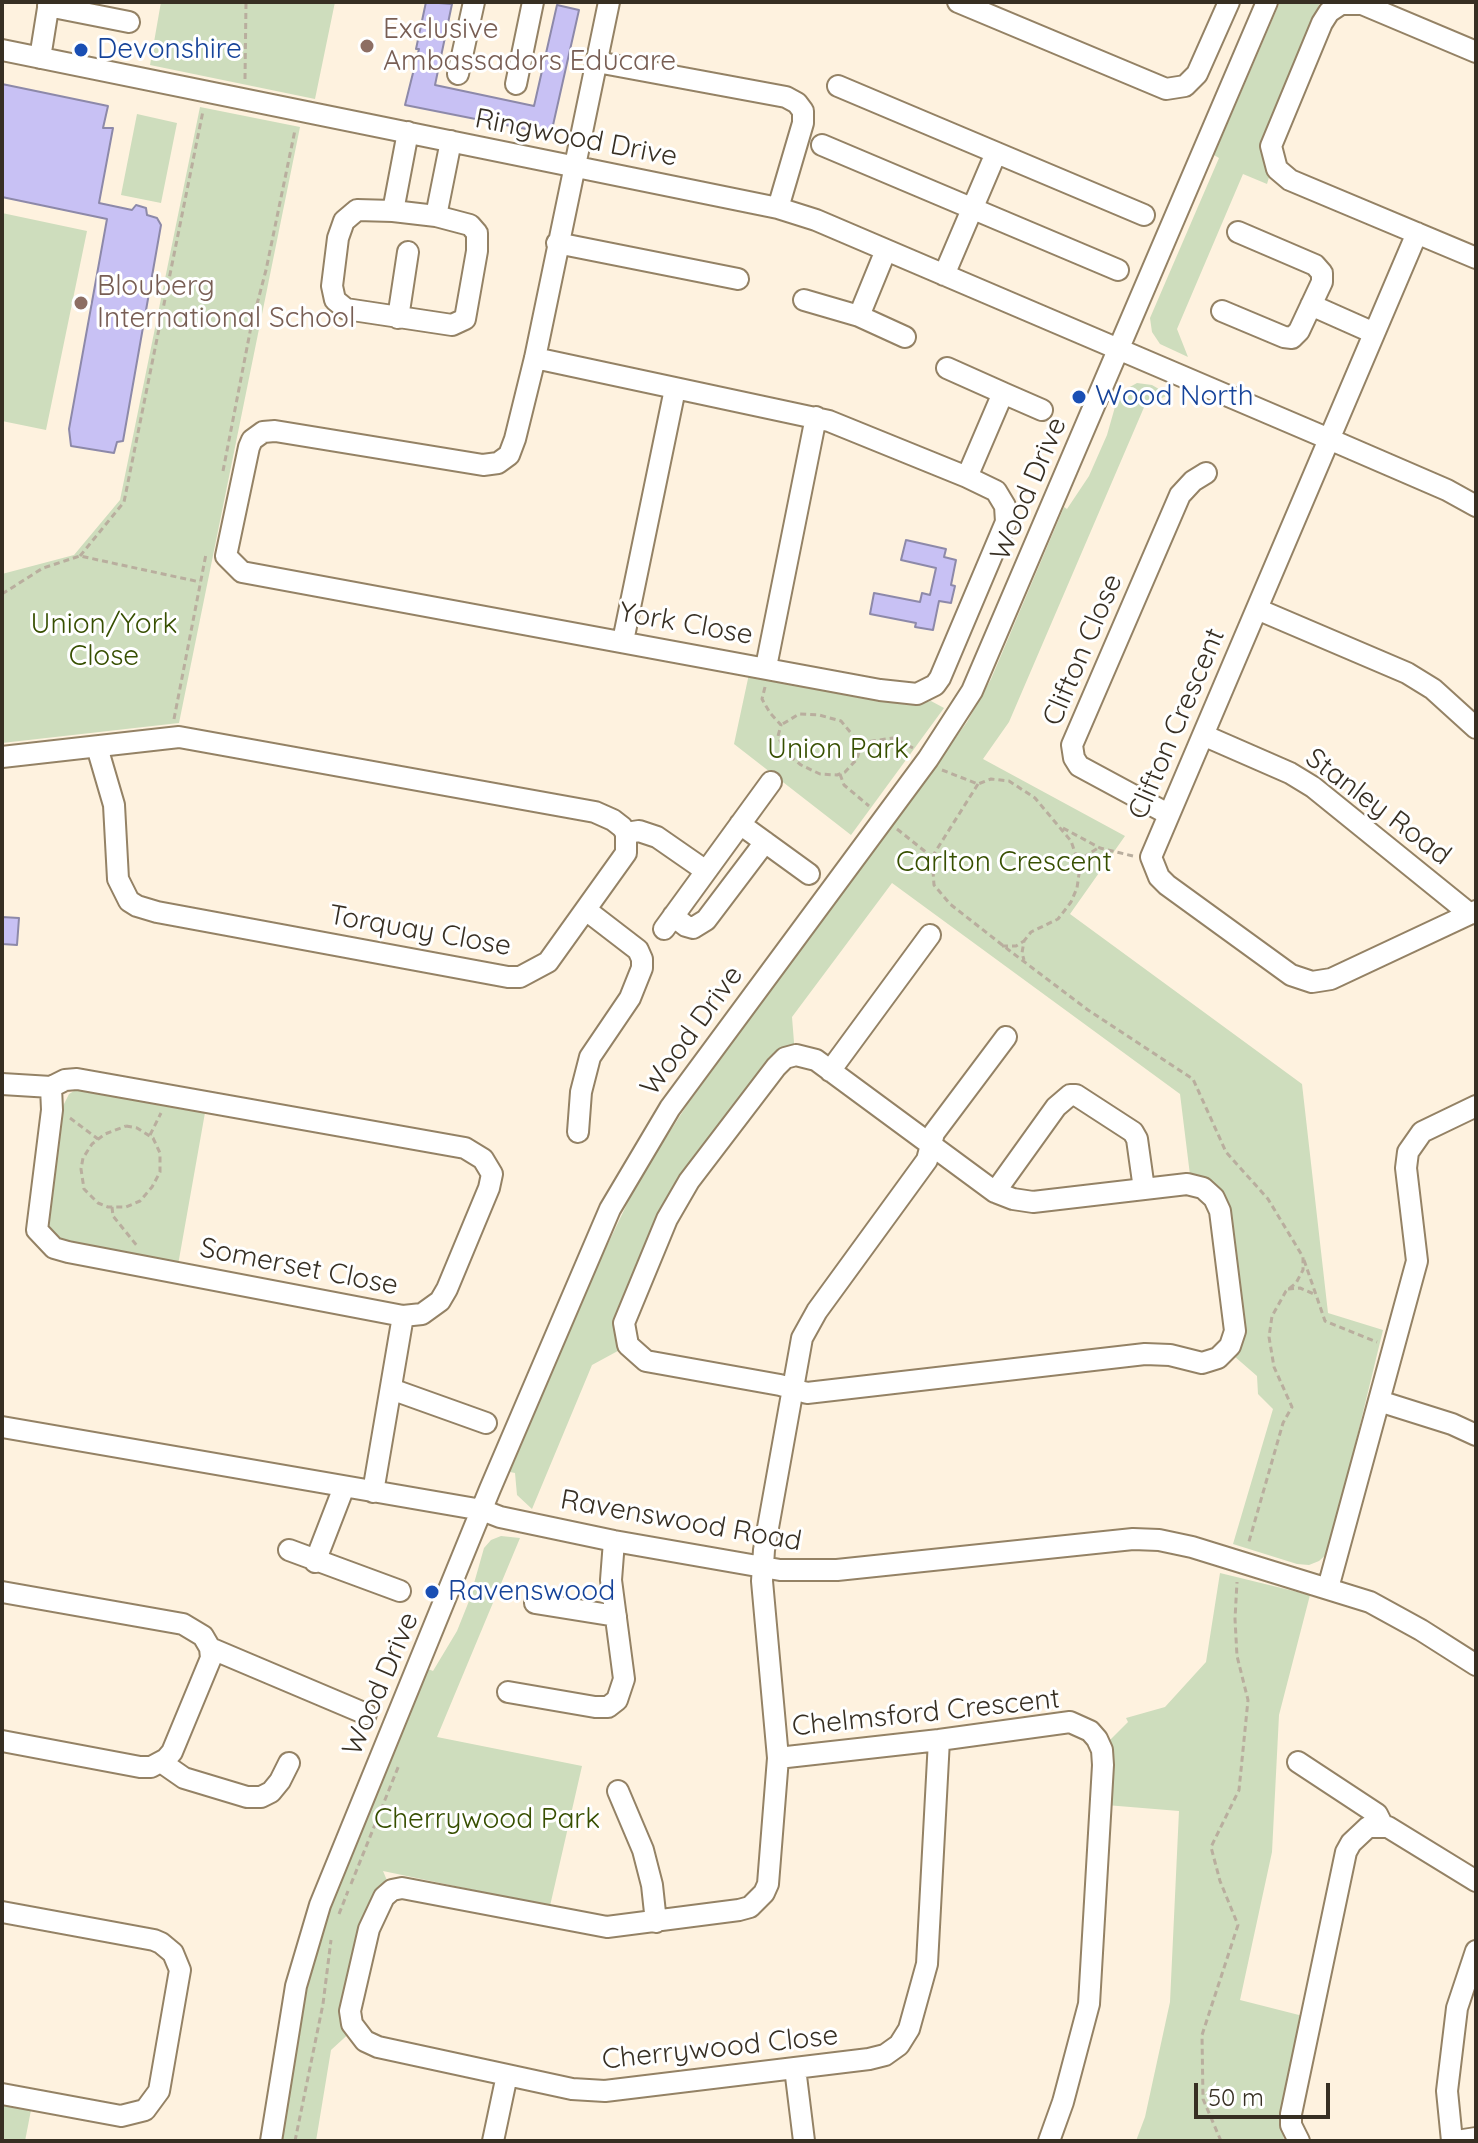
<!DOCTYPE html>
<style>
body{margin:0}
#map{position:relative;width:1478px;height:2143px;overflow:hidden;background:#fef2df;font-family:Quicksand,sans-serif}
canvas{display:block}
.frame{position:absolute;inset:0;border:4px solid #372f23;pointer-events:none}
.scale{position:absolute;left:1194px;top:2083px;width:136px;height:36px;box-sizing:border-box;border:4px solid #372f23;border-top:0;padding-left:10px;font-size:24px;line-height:28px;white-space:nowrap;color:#372f23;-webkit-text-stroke:6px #fff;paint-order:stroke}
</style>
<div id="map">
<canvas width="1478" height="2143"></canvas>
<div class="frame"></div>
<div class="scale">50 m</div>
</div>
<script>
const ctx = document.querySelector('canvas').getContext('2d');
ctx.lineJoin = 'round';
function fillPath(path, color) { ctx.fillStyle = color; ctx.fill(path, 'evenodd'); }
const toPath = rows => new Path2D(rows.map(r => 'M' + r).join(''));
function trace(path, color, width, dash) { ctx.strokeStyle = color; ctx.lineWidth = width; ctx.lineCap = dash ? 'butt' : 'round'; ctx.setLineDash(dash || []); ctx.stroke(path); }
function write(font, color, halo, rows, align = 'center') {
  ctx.font = font + ' Quicksand,sans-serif'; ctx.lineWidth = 6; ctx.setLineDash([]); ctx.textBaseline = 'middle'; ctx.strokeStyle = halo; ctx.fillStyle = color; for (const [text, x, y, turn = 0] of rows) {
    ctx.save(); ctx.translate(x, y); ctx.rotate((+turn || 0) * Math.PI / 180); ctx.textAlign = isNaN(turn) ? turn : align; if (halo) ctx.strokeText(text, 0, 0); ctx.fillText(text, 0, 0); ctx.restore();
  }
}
fillPath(toPath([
 [161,2,335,2,315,99,150,65],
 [1280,2,1320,2,1263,153,1270,174,1267,184,1243,174,1177,329,1188,357,1160,344,1152,332,1150,318,1219,158,1214,155],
 [200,107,300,127,179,723,2,743,2,574,74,555,120,500],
 [137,114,177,123,161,203,121,195],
 [2,213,87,231,46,430,2,421],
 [1137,383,1152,385,1169,395,1145,405,1009,722,983,759,1125,836,1070,914,1302,1084,1328,1313,1383,1330,1329,1552,1319,1561,1309,1565,1297,1564,1233,1544,1273,1409,1258,1394,1257,1376,1234,1356,1243,1330,1224,1193,1208,1178,1190,1175,1180,1094,892,883,792,1017,795,1055,675,1202,627,1346,592,1365,532,1509,517,1495,515,1473,510,1472,592,1277,638,1181,687,1105,967,722,991,679,1064,507,1067,509,1089,476,1107,435,1119,393],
 [749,674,914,705,931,701,944,708,851,835,734,744],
 [79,1088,206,1107,178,1265,67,1246,50,1236,43,1217,63,1106,69,1094],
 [501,1536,520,1538,437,1737,582,1766,550,1906,383,1871,391,1890,383,1896,354,2029,331,2050,316,2141,281,2141,304,1998,335,1893,428,1669,433,1671,457,1631,469,1601,484,1548,491,1540],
 [1220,1573,1310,1595,1279,1715,1272,1852,1240,2000,1303,2016,1282,2122,1284,2141,1136,2141,1145,2117,1170,2002,1179,1811,1106,1805,1110,1740,1128,1722,1126,1718,1165,1707,1206,1662],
 [2,2100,32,2105,25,2141,2,2141]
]), '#ceddbd');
const building = toPath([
 [426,2,452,4,435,85,534,106,557,5,579,10,551,134,405,105,419,49,416,49,426,2],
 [2,84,108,106,103,128,113,128,99,203,132,210,136,205,146,208,147,215,157,218,161,225,123,441,117,442,114,453,71,446,69,429,107,219,2,197,2,84],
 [906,540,946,549,944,557,956,560,951,585,955,586,951,603,939,601,933,630,915,627,916,623,870,614,874,593,920,602,922,593,930,595,936,568,901,560,906,540],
 [2,917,19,918,17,945,2,944,2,917]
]);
fillPath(building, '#c8c1f4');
trace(building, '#8d89a9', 2);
const minor = toPath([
 [958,2,1166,89,1185,86,1197,74,1229,2],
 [48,6,129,22],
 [2,50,778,208,816,220,1329,439,1447,490,1476,506],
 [1476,52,1362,4,1341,4,1329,12,1322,23,1271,146,1277,169,1290,180,1476,258],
 [40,58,49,2],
 [597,62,786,97,797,103,803,111,803,123,778,208],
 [458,74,474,2],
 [516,84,533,2],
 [838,86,1144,215],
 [408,132,393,211,357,210,344,221,338,238,332,286,335,300,346,309,452,325,465,319,477,251,477,233,470,225,436,216,451,141],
 [822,145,1118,270],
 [393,211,436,216],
 [1417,233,1151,857,1159,877,1167,885,1291,975,1312,982,1331,979,1476,911],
 [557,243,738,279],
 [944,275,996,153],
 [804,300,859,316,905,337],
 [1311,305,1374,333],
 [1222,311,1284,337,1292,338,1299,331,1322,282,1322,273,1315,265,1238,232],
 [859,316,886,250],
 [398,318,408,252],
 [535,358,829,421,967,477,996,491,1005,506,1006,522,940,678,935,685,917,694,880,690,242,572,226,556,249,447,252,440,263,432,275,431,483,465,498,463,509,455,515,439,535,358,609,2],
 [947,368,1003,393],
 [967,477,1003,393,1042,410],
 [1257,609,1407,673,1433,689,1476,728],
 [623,641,675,389],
 [766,667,816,417],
 [1203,735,1290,773,1313,787,1470,914],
 [2,757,179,737,595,812,613,820,622,827,626,833,626,853,548,962,520,977,508,977,157,912,137,906,129,901,118,879,114,805,97,747],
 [1168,814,1079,766,1074,758,1072,745,1180,495,1193,481,1206,473],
 [740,824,809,874],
 [626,833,639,831,657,837,706,871],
 [673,916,686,926,693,928,706,920,765,842],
 [664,929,771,782],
 [796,1055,816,1060,995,1192,1013,1199,1033,1202,1187,1184,1203,1188,1214,1198,1220,1211,1235,1331,1230,1346,1218,1358,1202,1363,1170,1355,1145,1354,807,1393,780,1385,646,1361,628,1345,624,1323,667,1219,689,1181,776,1067,785,1058,796,1055],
 [830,1071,930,935],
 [2,1084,51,1087,65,1080,77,1079,465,1148,483,1159,492,1174,489,1188,447,1289,440,1301,422,1314,403,1316,68,1252,54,1248,37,1230,52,1110,51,1087],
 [578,1132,581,1092,590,1057,630,998,642,968,642,959,638,950,586,910],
 [995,1192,1056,1107,1070,1095,1076,1095,1133,1132,1137,1139,1144,1189],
 [391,1389,486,1423],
 [1379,1401,1452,1424,1476,1435],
 [2,1427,482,1510,500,1517,614,1541,780,1570,837,1570,1133,1539,1159,1540,1192,1547,1370,1602,1421,1630,1476,1665],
 [373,1492,403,1316],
 [289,1550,400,1591],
 [315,1562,344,1487],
 [1328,1588,1417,1261,1406,1168,1408,1152,1422,1132,1476,1106],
 [2,1592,183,1624,203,1636,210,1648,211,1658,172,1752,166,1759,151,1767,140,1767,2,1741],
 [535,1603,616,1616],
 [210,1648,366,1714],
 [508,1692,595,1707,608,1707,617,1700,624,1679,611,1580,614,1541],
 [939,1740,927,1964,909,2029,899,2045,885,2055,869,2059,605,2091,572,2089,378,2047,365,2041,352,2024,350,2011,369,1929,384,1897,392,1890,402,1888,607,1927,739,1910,750,1907,764,1893,768,1884,778,1758,762,1581,764,1550,802,1338,817,1311,927,1160,934,1133,1006,1037],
 [778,1758,939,1740,1070,1722,1090,1731,1097,1739,1102,1750,1103,1765,1089,2004,1063,2102,1049,2141],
 [161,1762,184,1778,247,1797,261,1797,271,1792,280,1781,289,1763],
 [1298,1762,1377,1814,1383,1826],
 [618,1791,643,1850,652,1885,656,1922],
 [2,1912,154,1940,161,1943,173,1953,180,1970,159,2091,145,2110,121,2116,2,2094],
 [795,2068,804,2141],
 [271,2141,296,1986,320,1905,490,1489,610,1209,670,1108,928,759,972,691,1267,2],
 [493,2141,507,2075],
 [1299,2141,1291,2125,1291,2114,1346,1852,1351,1843,1368,1827,1388,1827,1476,1881],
 [1452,2141,1447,2091,1457,2008,1476,1951],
 [1457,2141,1476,2138]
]);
trace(minor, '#948265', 24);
trace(toPath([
 [245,79,246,2],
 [223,471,251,327,266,270,295,130],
 [80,556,124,502,203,111],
 [2,594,43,568,80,556,200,582],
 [765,687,762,699,770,713,781,725,778,736,785,752,801,765,820,774,837,775,845,772,857,759,861,745,841,721,819,715,799,714,781,725],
 [174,719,206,554],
 [860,743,893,738,913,748],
 [942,770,978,784,991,779,1009,781,1035,798,1071,841,1080,867,1077,888,1071,902,1058,919,1031,932,1024,941,1022,953,1024,960],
 [840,774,844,785,869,806],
 [978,784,932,857,934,885,950,904,1010,951,1088,1010,1193,1079,1226,1152,1268,1199,1303,1257,1303,1270,1296,1283,1286,1291,1272,1316,1269,1337,1274,1367,1292,1407,1283,1423,1248,1545],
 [1063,828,1100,848,1133,856],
 [897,829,932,857],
 [1080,867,1084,857,1098,848],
 [1002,946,1016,946,1024,941],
 [70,1118,98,1139],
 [126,1126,137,1128,153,1138,160,1153,160,1172,152,1187,140,1201,126,1207,108,1207,98,1203,84,1189,81,1169,83,1158,92,1144,105,1134,126,1126],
 [150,1135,161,1113],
 [112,1207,113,1216,138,1247],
 [1304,1260,1325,1321,1377,1342],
 [1288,1289,1300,1288,1314,1294],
 [351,1884,399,1765],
 [339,1914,348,1891],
 [295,2141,323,2004,331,1940],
 [1221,2141,1203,2099,1202,2035,1238,1925,1220,1881,1211,1847,1239,1790,1248,1700,1237,1656,1235,1619,1237,1582]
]), '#b9ae9e', 3, [6, 4]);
trace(minor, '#fff', 20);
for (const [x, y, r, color] of [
 [367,46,8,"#8d6e63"],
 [81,50,8,"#1a4fb4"],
 [81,303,8,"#8d6e63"],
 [1079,397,8,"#1a4fb4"],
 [432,1592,8,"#1a4fb4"]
]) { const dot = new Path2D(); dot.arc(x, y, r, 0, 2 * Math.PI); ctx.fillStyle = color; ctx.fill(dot); trace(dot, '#fff', 3); }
write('28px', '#785e54', '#fff', [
 ["Exclusive",383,30],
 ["Ambassadors Educare",383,62],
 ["Blouberg",97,287],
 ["International School",97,319]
], 'left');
write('28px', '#164399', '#fff', [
 ["Devonshire",97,50],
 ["Wood North",1095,397],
 ["Ravenswood",448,1592]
], 'left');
write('28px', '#372f23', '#fff', [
 ["Ringwood Drive",576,138,11],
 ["Wood Drive",1029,489,-67],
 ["York Close",686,624,10],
 ["Clifton Close",1083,650,-67],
 ["Clifton Crescent",1177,724,-67],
 ["Stanley Road",1378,807,37],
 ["Torquay Close",420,931,10],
 ["Wood Drive",692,1031,-54],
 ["Somerset Close",299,1267,11],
 ["Ravenswood Road",681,1521,10],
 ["Wood Drive",381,1684,-67],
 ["Chelmsford Crescent",926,1713,-6],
 ["Cherrywood Close",720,2048,-6]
]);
write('28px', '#374f01', '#fff', [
 ["Union/York",104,625],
 ["Close",104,657],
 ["Union Park",838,750],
 ["Carlton Crescent",1004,863],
 ["Cherrywood Park",487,1820]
]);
</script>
